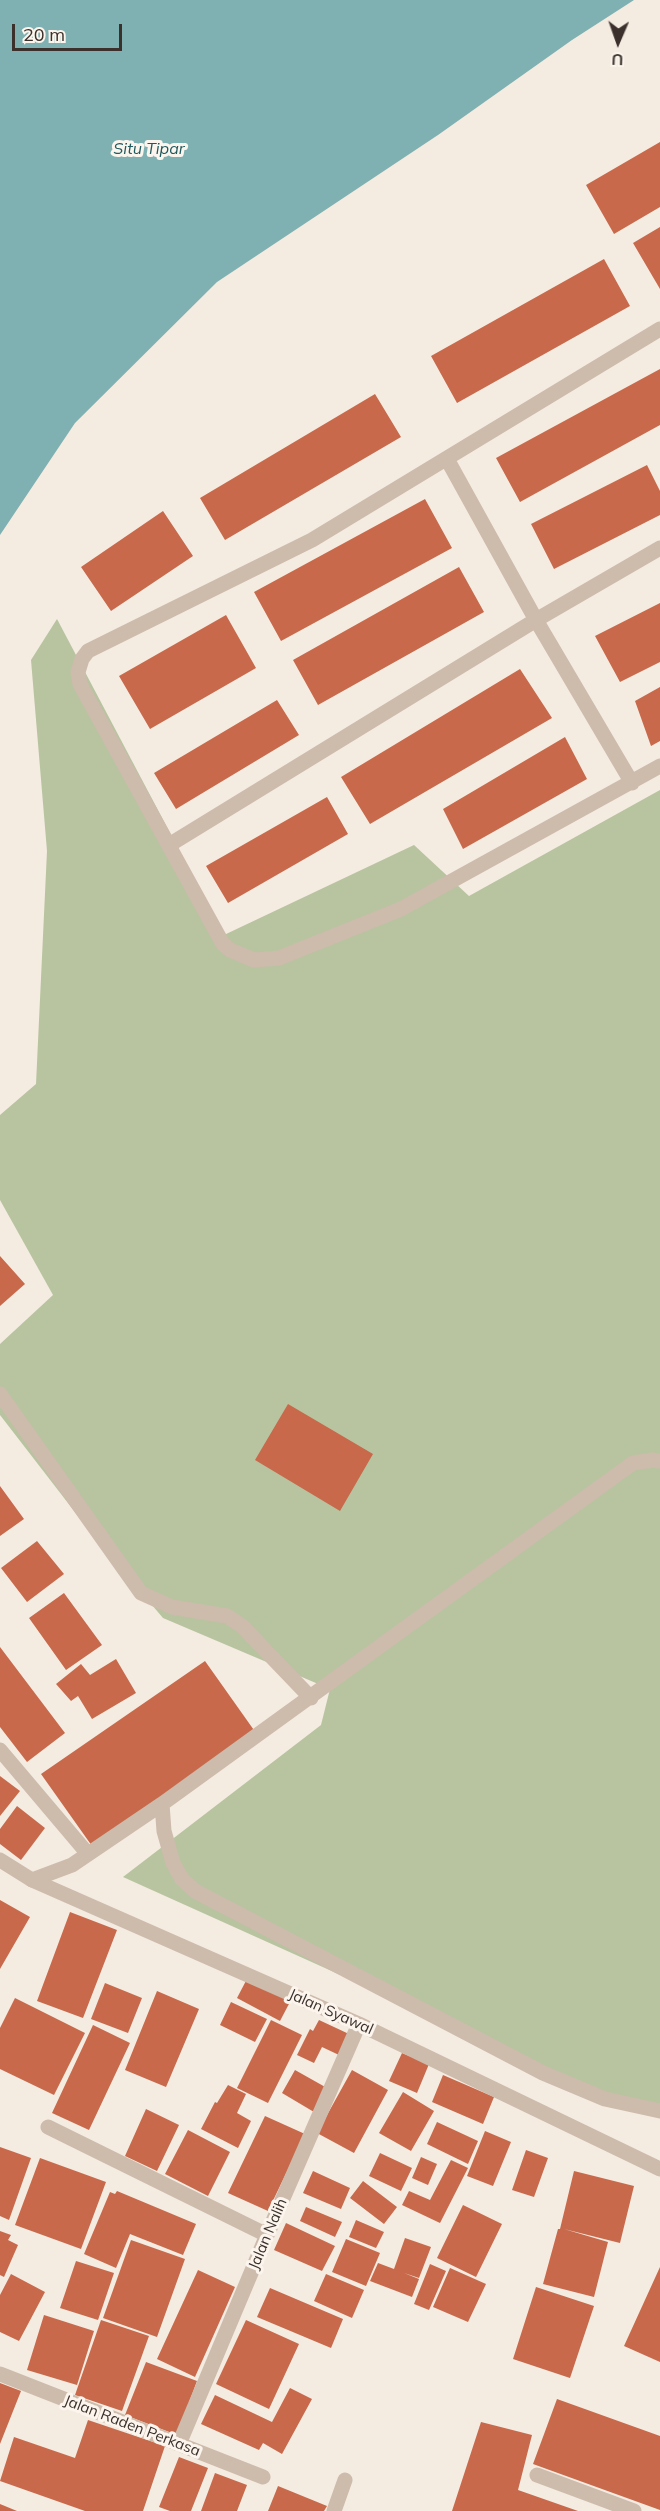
<!DOCTYPE html>
<style>
body{margin:0}
#map{position:relative;width:660px;height:2511px;overflow:hidden;background:#f4ebe1;font-family:Mulish,sans-serif}
canvas{display:block}
.north{position:absolute;left:588px;top:12px;width:60px;height:60px;-webkit-text-stroke:4px #fbf5ee;paint-order:stroke;rotate:182deg;font-size:16px;font-weight:700;line-height:24px;text-align:center;color:#3b302b}
.north::after{content:'';display:block;margin:auto;width:21px;height:27px;background:#3b302b;clip-path:polygon(50% 0,100% 100%,50% 72%,0 100%)}
.scale{position:absolute;left:12px;top:24px;width:110px;height:27px;box-sizing:border-box;border:3px solid #3b302b;border-top:0;padding-left:8px;font-size:18px;line-height:21px;white-space:nowrap;color:#3b302b;-webkit-text-stroke:4px #fbf5ee;paint-order:stroke}
</style>
<div id="map">
<canvas width="660" height="2511"></canvas>
<div class="north">U</div>
<div class="scale">20 m</div>
</div>
<script>
const ctx = document.querySelector('canvas').getContext('2d');
ctx.lineJoin = 'round';
function fillPath(path, color) { ctx.fillStyle = color; ctx.fill(path, 'evenodd'); }
const toPath = rows => new Path2D(rows.map(r => 'M' + r).join(''));
function trace(path, color, width, dash) { ctx.strokeStyle = color; ctx.lineWidth = width; ctx.lineCap = dash ? 'butt' : 'round'; ctx.setLineDash(dash || []); ctx.stroke(path); }
function write(font, color, halo, rows, align = 'center') {
  ctx.font = font + ' Mulish,sans-serif'; ctx.lineWidth = 6; ctx.setLineDash([]); ctx.textBaseline = 'middle'; ctx.strokeStyle = halo; ctx.fillStyle = color; for (const [text, x, y, turn = 0] of rows) {
    ctx.save(); ctx.translate(x, y); ctx.rotate((+turn || 0) * Math.PI / 180); ctx.textAlign = isNaN(turn) ? turn : align; if (halo) ctx.strokeText(text, 0, 0); ctx.fillText(text, 0, 0); ctx.restore();
  }
}
fillPath(toPath([
 [57,619,224,935,414,845,469,896,660,790,660,2106,629,2105,123,1877,321,1725,330,1689,163,1618,95,1538,0,1415,0,1344,53,1295,0,1200,0,1115,36,1084,47,851,31,660]
]), '#b8c4a0');
fillPath(toPath([
 [0,0,634,0,572,40,438,135,217,282,75,423,0,535]
]), '#7fb0b2');
fillPath(toPath([
 [660,142,660,207,614,234,586,185],
 [660,227,660,289,633,243],
 [604,259,630,306,457,403,431,356],
 [660,369,660,425,520,502,496,458],
 [375,394,401,437,225,540,200,498],
 [647,465,660,491,660,515,554,569,531,524],
 [425,499,452,548,281,641,254,592],
 [163,511,193,556,111,611,81,567],
 [459,567,484,612,318,705,293,660],
 [660,603,660,662,620,682,595,636],
 [226,615,256,668,150,729,119,676],
 [520,669,552,718,370,824,341,777],
 [660,687,660,741,651,746,635,701],
 [277,700,299,735,176,809,154,773],
 [565,737,587,779,463,849,443,809],
 [327,797,348,834,228,903,206,866],
 [0,1256,25,1284,0,1306],
 [288,1404,373,1454,340,1511,255,1460],
 [0,1486,24,1519,0,1536],
 [37,1541,64,1574,27,1602,1,1568],
 [64,1593,102,1645,66,1670,29,1618],
 [0,1647,65,1733,27,1762,0,1727],
 [116,1659,136,1693,92,1719,78,1696,71,1701,56,1684,81,1664,90,1675],
 [205,1661,256,1733,92,1846,41,1774],
 [0,1776,20,1791,0,1816],
 [17,1806,45,1828,21,1860,0,1844,0,1829],
 [0,1900,30,1917,0,1969],
 [70,1912,117,1930,83,2018,37,2001],
 [248,1977,291,2000,280,2021,237,1998],
 [105,1983,142,1998,128,2033,91,2019],
 [157,1991,199,2009,166,2087,125,2070],
 [15,1998,85,2033,54,2095,0,2069,0,2028],
 [231,2002,267,2019,255,2042,220,2025],
 [271,2020,302,2035,268,2103,237,2088],
 [319,2020,349,2034,339,2055,322,2047,314,2063,297,2055,310,2029,313,2031],
 [93,2025,130,2043,89,2130,52,2113],
 [402,2053,429,2064,417,2093,389,2081],
 [295,2070,327,2088,314,2112,282,2093],
 [352,2070,388,2090,354,2153,317,2133],
 [443,2075,494,2097,483,2124,432,2102],
 [228,2085,246,2094,237,2113,251,2121,238,2148,201,2129,215,2102,217,2103],
 [403,2092,434,2111,411,2151,379,2133],
 [146,2109,179,2125,157,2171,125,2156],
 [265,2116,305,2134,268,2211,228,2193],
 [437,2122,478,2141,468,2164,427,2144],
 [188,2130,230,2152,208,2196,165,2174],
 [485,2131,511,2142,493,2186,467,2176],
 [0,2147,31,2158,9,2220,0,2216],
 [526,2150,548,2158,534,2197,512,2190],
 [380,2153,412,2168,401,2191,369,2176],
 [421,2157,437,2164,428,2185,412,2178],
 [40,2158,106,2182,81,2249,15,2225],
 [451,2160,468,2168,440,2223,402,2205,409,2191,430,2200],
 [313,2171,350,2188,341,2209,303,2193],
 [574,2171,634,2186,620,2243,564,2229,608,2242,594,2297,543,2284,558,2229,560,2229],
 [363,2181,397,2207,384,2224,350,2198],
 [117,2191,196,2224,183,2255,130,2234,116,2268,84,2254,110,2192,115,2194],
 [463,2205,502,2224,476,2277,437,2258],
 [306,2207,342,2222,335,2237,300,2221],
 [356,2220,384,2232,376,2248,349,2237],
 [286,2223,335,2246,322,2271,274,2250],
 [0,2231,11,2235,8,2240,18,2245,4,2277,0,2275],
 [405,2238,431,2247,419,2278,404,2273,419,2279,412,2297,370,2281,378,2263,394,2269],
 [346,2239,380,2253,366,2286,332,2272],
 [131,2240,185,2259,157,2337,103,2318],
 [76,2261,114,2273,98,2320,60,2308],
 [430,2264,446,2271,429,2310,414,2304],
 [660,2267,660,2362,624,2346],
 [450,2268,486,2284,468,2322,433,2307],
 [198,2270,235,2287,195,2377,157,2359],
 [11,2274,45,2292,19,2341,0,2332,0,2295],
 [326,2274,364,2290,352,2318,314,2301],
 [536,2287,594,2306,570,2378,513,2359],
 [270,2288,343,2319,331,2348,257,2317],
 [44,2315,94,2331,77,2385,27,2370],
 [101,2320,149,2336,122,2411,75,2395],
 [246,2320,299,2344,269,2409,216,2384],
 [146,2362,197,2381,177,2435,125,2415],
 [0,2383,21,2391,0,2444],
 [290,2388,312,2399,282,2454,263,2443,259,2450,201,2424,215,2395,272,2422],
 [557,2399,660,2436,660,2510,533,2464],
 [88,2420,165,2446,143,2511,85,2511,0,2481,14,2437,75,2458],
 [481,2422,532,2435,518,2490,578,2511,452,2511],
 [179,2457,208,2468,191,2511,170,2511,159,2507],
 [215,2473,247,2485,237,2511,201,2511],
 [278,2486,327,2506,324,2511,268,2511],
 [0,2504,17,2511,0,2511]
]), '#c8694b');
trace(toPath([
 [0,1394,141,1593,172,1607,227,1616,242,1626,311,1698],
 [0,1750,88,1854],
 [162,1804,164,1831,173,1863,182,1879,195,1891,543,2073,605,2099,660,2111],
 [32,1880,72,1865,162,1804,633,1463,653,1460,660,1461],
 [537,2475,634,2511],
 [334,2511,345,2480]
]), '#cdbbac', 15);
trace(toPath([
 [660,329,312,540,88,651,82,659,78,672,80,684,223,944,230,950,254,960,279,958,401,909,660,766],
 [447,459,536,620,632,783],
 [169,845,536,620,660,548],
 [0,1860,32,1880,359,2024,660,2169],
 [48,2127,267,2235],
 [0,2374,263,2477],
 [179,2444,267,2235,359,2024]
]), '#cdbbac', 15);
write('15px', '#3b302b', '#fbf5ee', [
 ["Jalan Syawal",331,2012,24],
 ["Jalan Nalih",268,2234,-67],
 ["Jalan Raden Perkasa",132,2426,21]
]);
write('italic 16px', '#1f5a5e', '#fbf5ee', [
 ["Situ Tipar",149,149]
]);
</script>
